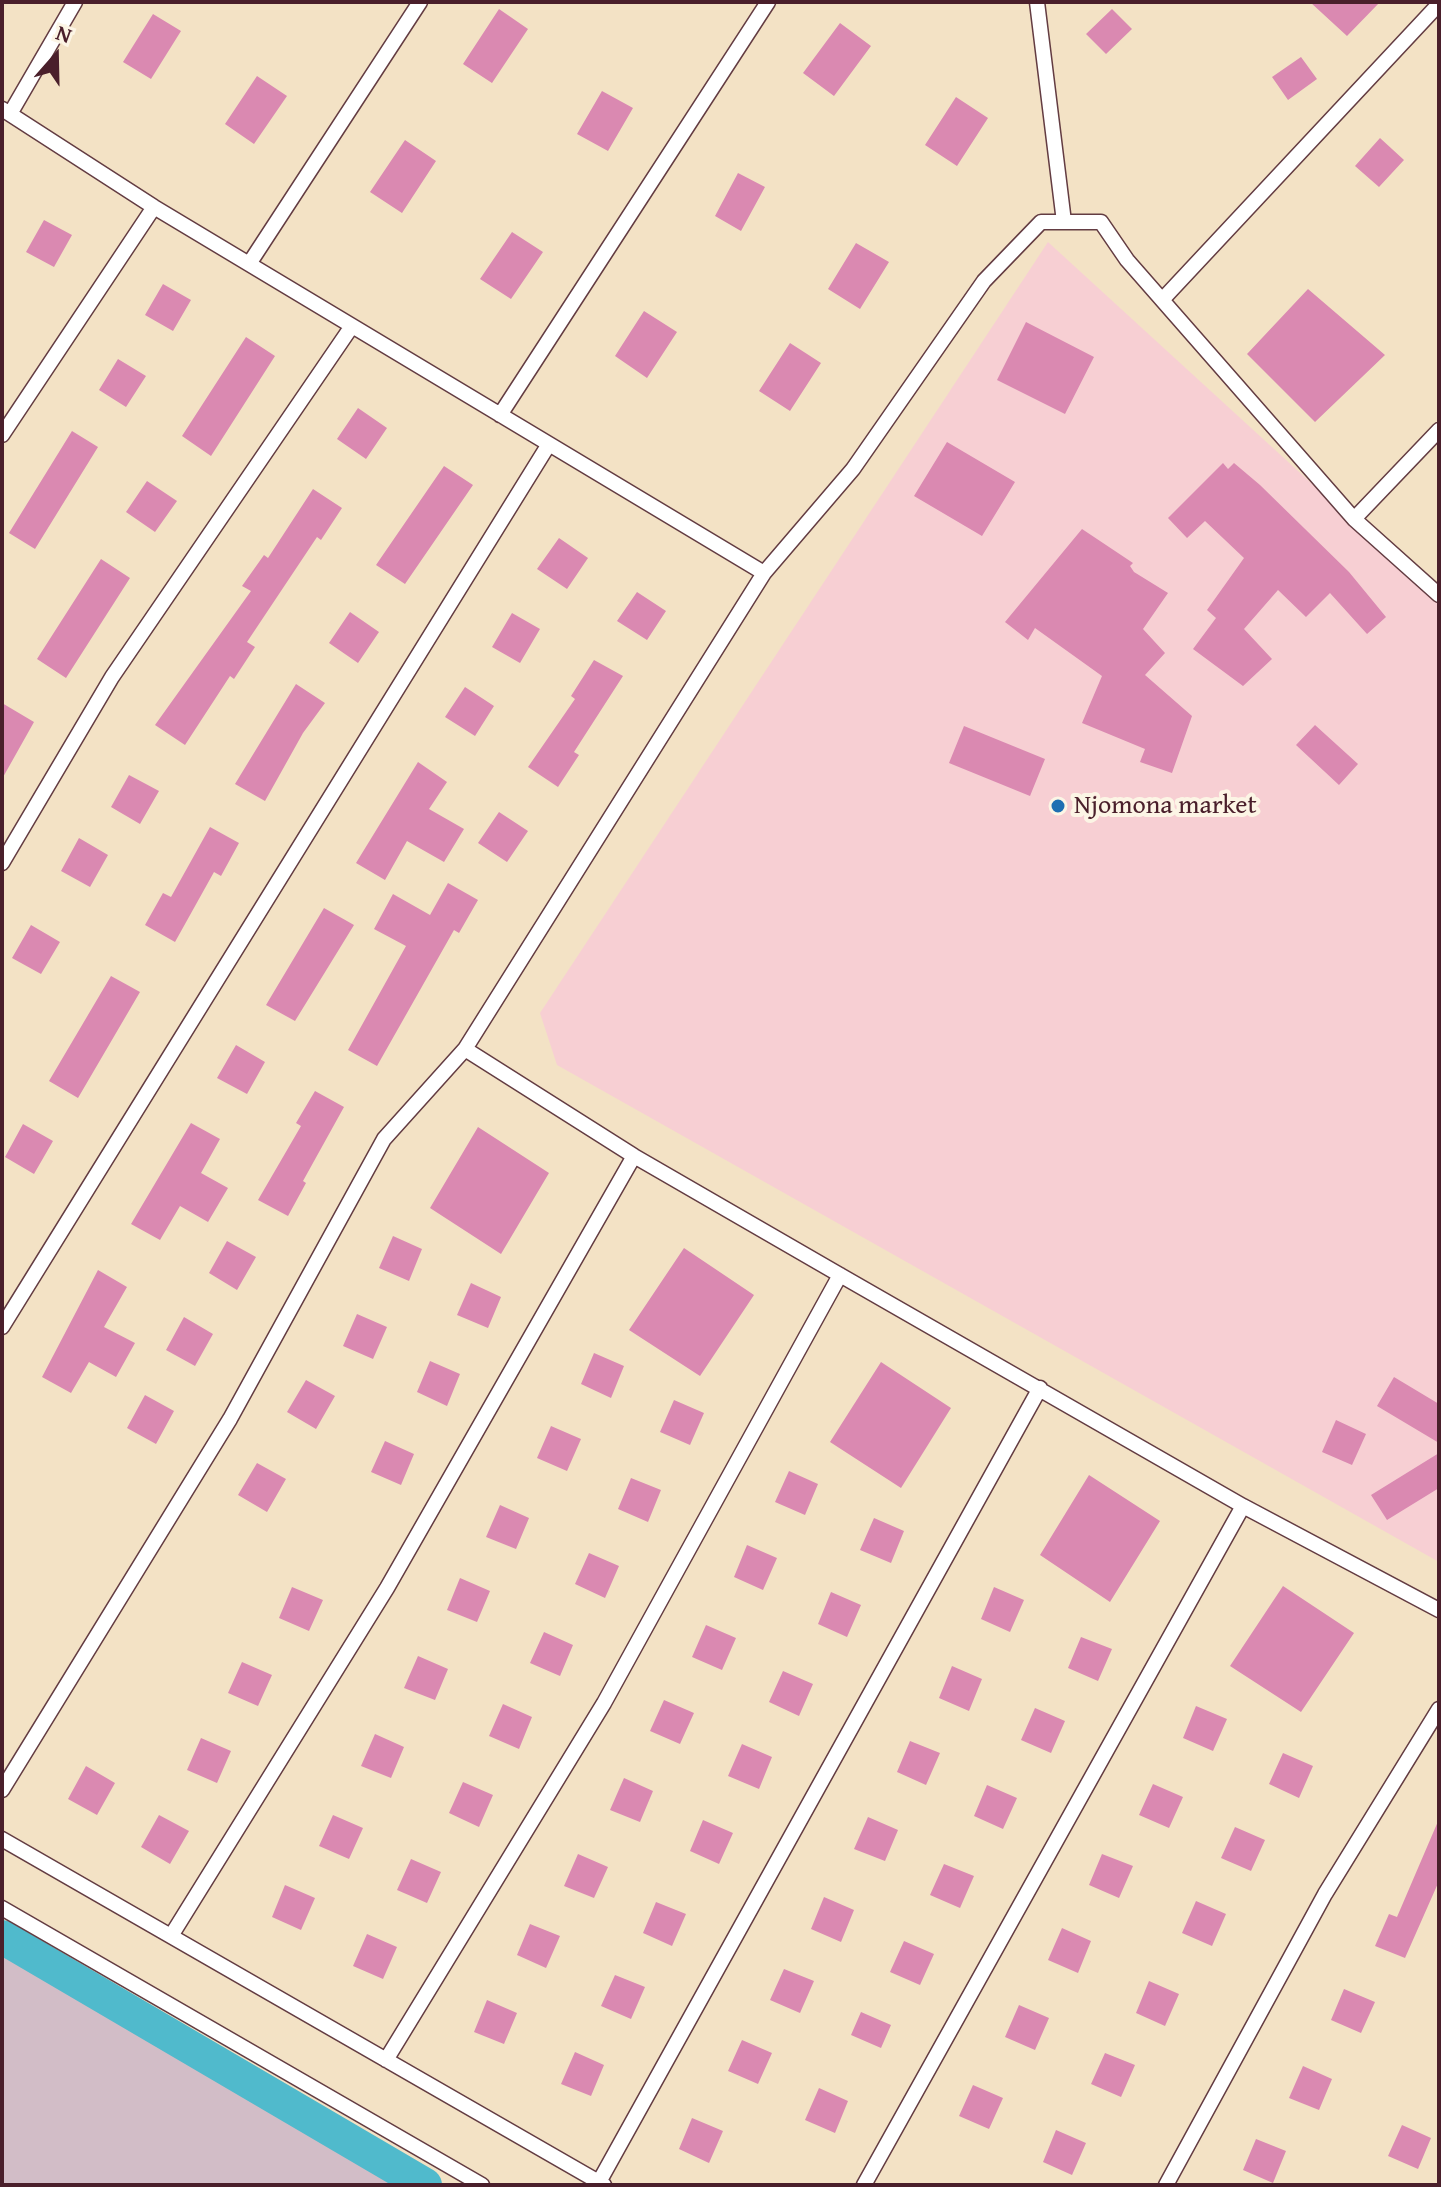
<!DOCTYPE html>
<style>
body{margin:0}
#map{position:relative;width:1441px;height:2187px;overflow:hidden;background:#f3e2c5;font-family:"Gentium Book Plus",serif}
canvas{display:block}
.frame{position:absolute;inset:0;border:4px solid #4a1f2b;pointer-events:none}
.north{position:absolute;left:16px;top:16px;width:80px;height:80px;-webkit-text-stroke:6px #fcf5e5;paint-order:stroke;rotate:20deg;font-size:22px;font-weight:700;line-height:32px;text-align:center;color:#4a1f2b}
.north::after{content:'';display:block;margin:auto;width:28px;height:36px;background:#4a1f2b;clip-path:polygon(50% 0,100% 100%,50% 72%,0 100%)}
</style>
<div id="map">
<canvas width="1441" height="2187"></canvas>
<div class="frame"></div>
<div class="north">N</div>
</div>
<script>
const ctx = document.querySelector('canvas').getContext('2d');
ctx.lineJoin = 'round';
function fillPath(path, color) { ctx.fillStyle = color; ctx.fill(path, 'evenodd'); }
const toPath = rows => new Path2D(rows.map(r => 'M' + r).join(''));
function trace(path, color, width, dash) { ctx.strokeStyle = color; ctx.lineWidth = width; ctx.lineCap = dash ? 'butt' : 'round'; ctx.setLineDash(dash || []); ctx.stroke(path); }
function write(font, color, halo, rows, align = 'center') {
  ctx.font = font + ' "Gentium Book Plus",serif'; ctx.lineWidth = 8; ctx.setLineDash([]); ctx.textBaseline = 'middle'; ctx.strokeStyle = halo; ctx.fillStyle = color; for (const [text, x, y, turn = 0] of rows) {
    ctx.save(); ctx.translate(x, y); ctx.rotate((+turn || 0) * Math.PI / 180); ctx.textAlign = isNaN(turn) ? turn : align; if (halo) ctx.strokeText(text, 0, 0); ctx.fillText(text, 0, 0); ctx.restore();
  }
}
fillPath(toPath([
 [1048,242,1439,600,1439,1562,557,1065,540,1013]
]), '#f7cfd3');
fillPath(toPath([
 [2,1951,414,2185,2,2185]
]), '#d2bdc7');
trace(toPath([
 [2,1937,425,2185]
]), '#50bacc', 34);
fillPath(toPath([
 [1310,2,1380,2,1347,36],
 [499,9,528,29,492,83,463,64],
 [1112,9,1132,29,1106,54,1086,34],
 [153,14,181,31,151,79,123,62],
 [840,23,871,46,834,96,803,73],
 [1301,57,1317,79,1288,100,1272,77],
 [257,76,287,96,254,144,225,124],
 [602,91,633,108,608,151,577,134],
 [956,97,988,118,957,166,925,145],
 [1380,138,1404,160,1379,187,1355,166],
 [405,140,436,161,402,213,370,192],
 [738,173,765,187,741,231,715,216],
 [44,220,72,235,54,267,26,252],
 [512,232,543,252,511,299,480,279],
 [856,243,889,262,860,309,828,289],
 [163,284,191,300,173,331,145,315],
 [1308,289,1385,355,1315,422,1247,354],
 [644,311,677,332,647,378,615,356],
 [1026,322,1094,357,1065,414,997,380],
 [246,337,275,356,211,456,182,436],
 [790,343,821,363,790,411,759,391],
 [118,359,146,376,126,407,99,390],
 [358,408,387,428,366,459,337,439],
 [72,431,98,447,35,549,9,533],
 [947,442,1015,482,982,536,914,496],
 [1223,463,1228,469,1234,463,1260,485,1349,572,1386,617,1367,634,1330,593,1306,617,1278,590,1244,629,1272,659,1243,686,1193,649,1216,618,1207,610,1244,558,1205,521,1187,538,1168,518],
 [444,466,473,485,405,584,376,565],
 [147,481,177,501,155,532,126,512],
 [313,489,342,508,321,540,317,537,247,642,255,647,234,679,230,676,185,745,155,725,251,591,242,586,264,555,268,558],
 [1082,529,1133,563,1130,566,1134,572,1168,593,1143,629,1165,653,1145,675,1192,716,1172,773,1140,762,1145,749,1082,723,1102,676,1035,628,1028,640,1005,622],
 [559,538,588,558,567,589,537,569],
 [101,559,130,578,66,678,37,659],
 [637,592,666,611,647,640,617,621],
 [350,612,379,632,358,663,329,643],
 [512,613,540,629,520,663,492,647],
 [594,660,623,676,574,752,579,755,558,787,528,767,575,699,571,696],
 [296,684,325,703,303,733,265,801,235,784],
 [465,687,494,706,475,736,445,717],
 [2,703,34,722,2,779],
 [1315,725,1358,764,1339,785,1296,745],
 [964,726,1045,759,1030,796,949,763],
 [418,762,447,782,429,809,464,829,444,862,407,841,385,880,356,863],
 [129,775,159,791,140,824,111,807],
 [499,812,528,831,507,862,478,843],
 [210,827,239,843,221,876,214,872,175,942,145,925,163,893,171,897],
 [79,838,108,855,90,887,61,871],
 [448,883,478,900,459,933,454,930,377,1066,348,1050,406,946,374,929,393,894,430,915],
 [324,908,354,925,295,1021,266,1005],
 [31,925,60,942,41,974,12,958],
 [111,976,140,992,78,1098,49,1081],
 [236,1045,265,1062,247,1094,217,1078],
 [315,1091,344,1107,303,1181,306,1183,288,1216,258,1200,301,1126,296,1123],
 [191,1123,220,1139,201,1173,228,1188,208,1222,180,1206,160,1240,131,1224],
 [23,1124,53,1141,34,1174,5,1157],
 [478,1127,549,1173,501,1254,430,1208],
 [393,1236,422,1249,409,1281,379,1268],
 [227,1241,256,1257,237,1290,209,1273],
 [684,1248,754,1295,700,1376,629,1330],
 [98,1270,127,1287,104,1327,135,1343,116,1377,89,1362,71,1393,42,1377],
 [471,1283,501,1297,488,1328,457,1315],
 [357,1314,387,1327,373,1359,343,1346],
 [184,1317,213,1334,195,1366,166,1350],
 [594,1353,624,1366,611,1398,581,1384],
 [430,1361,460,1374,447,1406,417,1392],
 [881,1362,951,1408,901,1488,830,1442],
 [1394,1377,1439,1404,1439,1443,1377,1406],
 [306,1380,335,1396,316,1429,287,1412],
 [145,1395,174,1411,156,1444,127,1428],
 [674,1400,704,1413,690,1445,660,1432],
 [1336,1420,1366,1434,1352,1465,1322,1452],
 [551,1426,581,1439,567,1471,537,1458],
 [385,1441,414,1454,401,1485,371,1472],
 [1439,1453,1439,1488,1387,1520,1371,1495],
 [257,1463,286,1479,267,1512,238,1495],
 [789,1471,818,1484,805,1515,775,1502],
 [1089,1475,1160,1521,1110,1602,1040,1555],
 [631,1478,661,1490,648,1522,618,1509],
 [500,1505,529,1518,516,1549,486,1537],
 [874,1518,904,1531,891,1563,860,1550],
 [747,1545,777,1558,763,1590,734,1577],
 [589,1553,619,1566,605,1598,575,1584],
 [460,1578,490,1591,477,1622,447,1610],
 [1283,1586,1354,1633,1301,1712,1230,1666],
 [292,1587,323,1600,309,1631,279,1618],
 [994,1587,1024,1600,1010,1632,981,1619],
 [831,1592,861,1605,847,1637,818,1624],
 [706,1625,736,1638,722,1670,692,1657],
 [544,1632,573,1645,560,1676,530,1663],
 [1081,1637,1112,1649,1098,1681,1068,1668],
 [418,1656,448,1669,435,1700,404,1688],
 [242,1662,272,1675,258,1706,228,1693],
 [952,1666,982,1679,969,1711,939,1698],
 [783,1671,813,1684,799,1716,769,1702],
 [664,1700,694,1713,680,1744,650,1731],
 [503,1704,532,1717,519,1749,489,1736],
 [1196,1706,1227,1719,1213,1751,1183,1738],
 [1035,1708,1065,1721,1051,1753,1021,1740],
 [375,1734,404,1747,391,1778,361,1766],
 [201,1738,231,1751,217,1783,187,1770],
 [910,1741,940,1753,926,1785,897,1772],
 [742,1744,772,1757,759,1789,728,1776],
 [1283,1753,1313,1766,1299,1798,1269,1784],
 [86,1766,115,1783,97,1815,68,1799],
 [624,1778,653,1791,640,1822,610,1810],
 [463,1782,493,1795,479,1827,449,1813],
 [1153,1784,1183,1797,1169,1828,1139,1815],
 [987,1785,1017,1798,1003,1829,974,1816],
 [159,1815,189,1831,170,1864,141,1847],
 [333,1815,363,1828,349,1859,319,1846],
 [868,1817,898,1830,885,1861,854,1849],
 [1439,1819,1439,1881,1405,1958,1375,1946,1389,1914,1397,1917],
 [703,1820,733,1833,719,1864,690,1851],
 [1235,1827,1265,1840,1251,1871,1221,1858],
 [578,1854,608,1867,594,1898,564,1886],
 [1102,1854,1133,1866,1119,1898,1089,1885],
 [411,1859,441,1872,427,1903,397,1890],
 [944,1864,974,1876,960,1908,930,1895],
 [285,1885,315,1898,301,1930,272,1917],
 [824,1897,854,1910,841,1942,811,1929],
 [1196,1901,1226,1914,1212,1946,1182,1933],
 [656,1902,686,1914,672,1946,643,1933],
 [530,1924,560,1936,546,1968,517,1955],
 [1062,1928,1091,1941,1078,1973,1048,1960],
 [367,1934,397,1947,383,1979,353,1966],
 [904,1941,934,1954,920,1985,890,1972],
 [784,1969,814,1981,800,2013,770,2000],
 [615,1975,645,1987,631,2019,601,2006],
 [1149,1981,1179,1994,1165,2026,1136,2013],
 [1344,1989,1375,2002,1361,2033,1331,2020],
 [487,2000,517,2013,504,2044,474,2032],
 [1019,2005,1049,2018,1035,2050,1005,2037],
 [861,2012,891,2025,881,2048,851,2035],
 [742,2040,772,2053,758,2084,728,2071],
 [575,2052,604,2065,591,2096,561,2084],
 [1105,2053,1135,2065,1121,2097,1091,2084],
 [1303,2066,1332,2079,1319,2110,1289,2098],
 [973,2085,1003,2098,989,2129,959,2116],
 [819,2088,848,2101,835,2133,805,2120],
 [692,2118,723,2131,709,2163,679,2149],
 [1402,2125,1431,2138,1418,2169,1388,2156],
 [1056,2130,1086,2143,1072,2175,1043,2162],
 [1256,2139,1286,2151,1273,2183,1243,2170]
]), '#da89b1');
const service = toPath([
 [1037,2,1064,222],
 [2,109,154,207,764,573],
 [10,114,75,2],
 [249,264,420,2],
 [1163,299,1439,4],
 [500,415,768,2],
 [2,435,154,207],
 [1354,519,1439,430],
 [2,863,112,677,352,326],
 [465,1049,634,1156,840,1275,1243,1506,1439,1610],
 [2,1327,549,444],
 [2,1790,230,1419,384,1139,465,1049,764,573,853,469,984,281,1041,222,1101,222,1127,260,1354,519,1439,595],
 [2,1839,604,2185],
 [2,1908,482,2185],
 [171,1936,387,1588,634,1156],
 [386,2060,604,1703,840,1275],
 [599,2182,1040,1388],
 [864,2185,1243,1506],
 [1166,2185,1325,1894,1439,1709]
]);
trace(service, '#633c42', 17);
trace(service, '#fff', 14);
for (const [x, y, r, color] of [
 [1058,806,8,"#1f6fb2"]
]) { const dot = new Path2D(); dot.arc(x, y, r, 0, 2 * Math.PI); ctx.fillStyle = color; ctx.fill(dot); trace(dot, '#fcf5e5', 3); }
write('26px', '#4a1f2b', '#fcf5e5', [
 ["Njomona market",1074,806]
], 'left');
</script>
